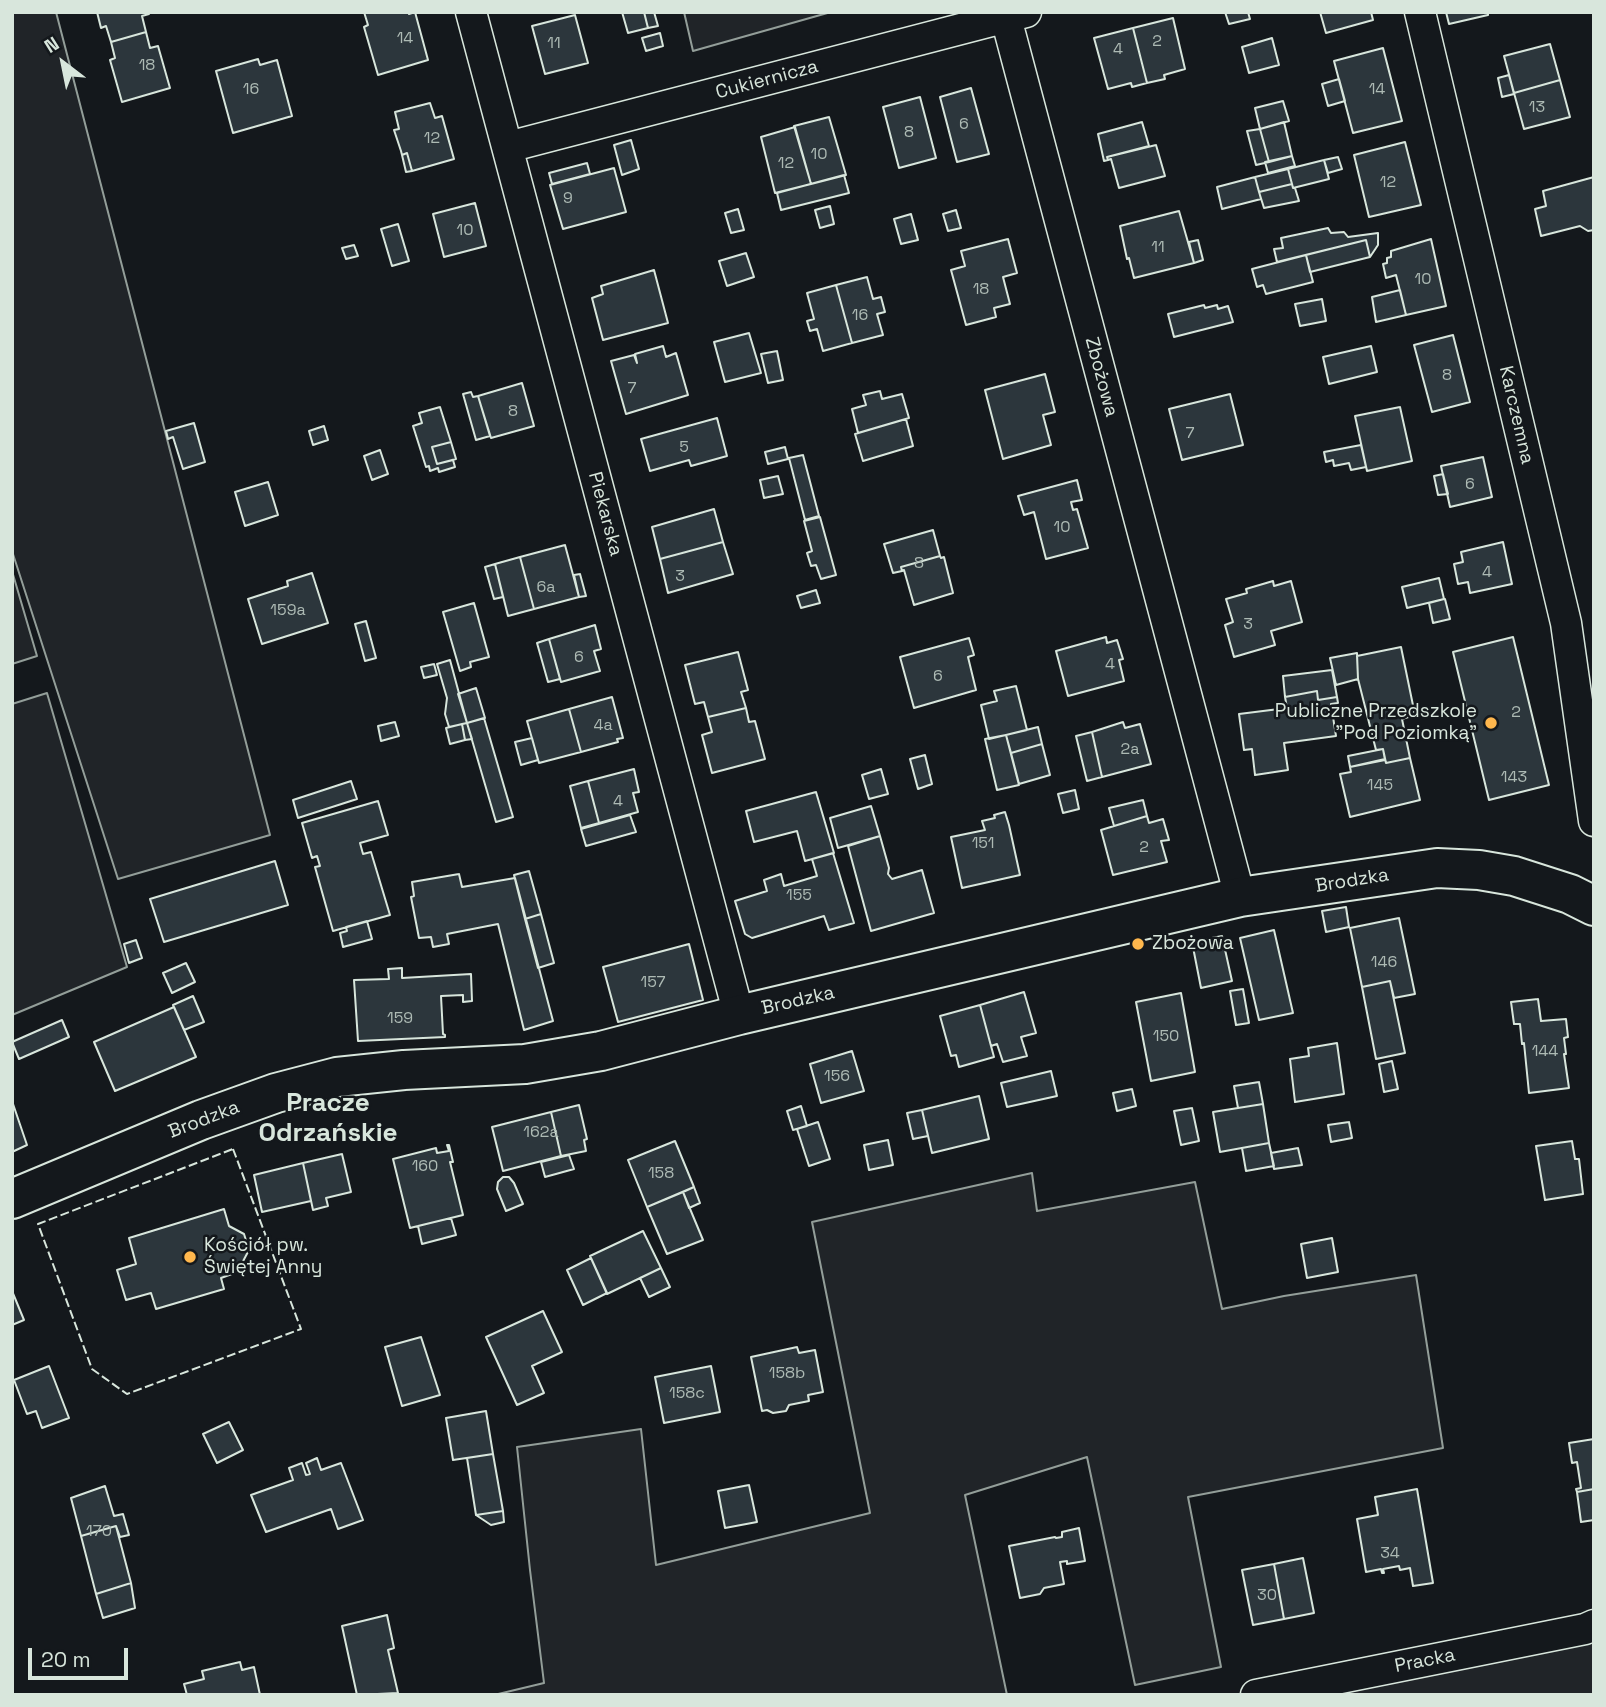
<!DOCTYPE html>
<meta charset="utf-8">
<style>
body{margin:0}
#map{position:relative;width:1606px;height:1707px;overflow:hidden;background:#14181c;font-family:"Space Grotesk",sans-serif}
canvas{display:block}
.frame{position:absolute;inset:0;border:14px solid #d8e6dc;pointer-events:none}
.north{position:absolute;left:28px;top:28px;width:70px;height:70px;-webkit-text-stroke:5px #14181c;paint-order:stroke;rotate:328deg;font-size:19px;font-weight:700;line-height:28px;text-align:center;color:#d8e6dc}
.north::after{content:'';display:block;margin:auto;width:24px;height:32px;background:#d8e6dc;clip-path:polygon(50% 0,100% 100%,50% 72%,0 100%)}
.scale{position:absolute;left:28px;top:1648px;width:100px;height:32px;box-sizing:border-box;border:4px solid #d8e6dc;border-top:0;padding-left:9px;font-size:21px;line-height:24px;white-space:nowrap;color:#d8e6dc;-webkit-text-stroke:5px #14181c;paint-order:stroke}
</style>
<div id="map">
<canvas width="1606" height="1707"></canvas>
<div class="frame"></div>
<div class="north">N</div>
<div class="scale">20 m</div>
</div>
<script>
const ctx = document.querySelector('canvas').getContext('2d');
ctx.lineJoin = 'round';
function fillPath(path, color) { ctx.fillStyle = color; ctx.fill(path, 'evenodd'); }
const toPath = rows => new Path2D(rows.map(r => 'M' + r).join(''));
function trace(path, color, width, dash) { ctx.strokeStyle = color; ctx.lineWidth = width; ctx.lineCap = dash ? 'butt' : 'round'; ctx.setLineDash(dash || []); ctx.stroke(path); }
function write(font, color, halo, rows, align = 'center') {
  ctx.font = font + ' "Space Grotesk",sans-serif'; ctx.lineWidth = 5; ctx.setLineDash([]); ctx.textBaseline = 'middle'; ctx.strokeStyle = halo; ctx.fillStyle = color; for (const [text, x, y, turn = 0] of rows) {
    ctx.save(); ctx.translate(x, y); ctx.rotate((+turn || 0) * Math.PI / 180); ctx.textAlign = isNaN(turn) ? turn : align; if (halo) ctx.strokeText(text, 0, 0); ctx.fillText(text, 0, 0); ctx.restore();
  }
}
const green = toPath([
 [12,12,56,12,270,835,118,879,12,551,12,12],
 [684,12,831,12,693,51,684,12],
 [12,571,37,656,12,664,12,571],
 [47,693,127,967,12,1015,12,704,47,693],
 [1032,1173,1037,1211,1195,1182,1222,1309,1284,1296,1416,1275,1443,1448,1188,1497,1221,1667,1135,1685,1087,1457,965,1495,1007,1695,494,1695,544,1683,530,1570,517,1447,641,1429,656,1565,870,1513,812,1222,1032,1173],
 [1594,1639,1594,1695,1332,1695,1594,1639]
]);
fillPath(green, '#202428');
trace(green, '#939e99', 2);
const building = toPath([
 [97,12,149,12,149,14,142,16,146,32,111,42,106,26,101,28,97,12],
 [364,12,408,12,409,14,415,12,428,60,378,75,364,27,368,25,364,12],
 [622,12,644,12,648,28,628,33,622,12],
 [644,12,654,12,658,26,648,28,644,12],
 [1225,12,1248,12,1250,19,1229,24,1225,12],
 [1320,12,1371,12,1373,20,1326,33,1320,12],
 [1446,12,1488,12,1488,15,1449,24,1446,12],
 [575,15,588,63,545,74,532,26,575,15],
 [1173,18,1185,69,1164,75,1165,79,1147,83,1133,28,1173,18],
 [1133,28,1147,83,1132,87,1131,83,1108,89,1094,38,1133,28],
 [146,32,150,48,158,46,170,88,122,102,110,60,115,58,111,42,146,32],
 [660,33,663,46,646,51,642,38,660,33],
 [1272,38,1279,65,1249,73,1242,47,1272,38],
 [1550,44,1560,80,1514,93,1504,56,1550,44],
 [1383,48,1402,121,1353,133,1334,61,1383,48],
 [258,59,260,65,277,60,292,116,233,133,216,71,258,59],
 [1509,75,1514,94,1502,97,1498,78,1509,75],
 [1339,79,1345,101,1328,106,1322,84,1339,79],
 [1560,80,1570,117,1524,129,1514,93,1560,80],
 [971,88,989,154,957,162,940,97,971,88],
 [920,97,936,158,899,168,883,107,920,97],
 [1283,101,1289,121,1260,129,1255,108,1283,101],
 [430,103,435,118,442,116,454,159,412,171,407,153,402,155,401,151,394,130,399,129,395,112,430,103],
 [829,117,846,175,811,184,794,126,829,117],
 [1142,122,1149,146,1107,157,1108,160,1104,161,1098,134,1142,122],
 [1284,122,1292,156,1269,162,1260,129,1284,122],
 [795,127,811,184,775,193,761,137,795,127],
 [1260,129,1269,162,1256,165,1247,131,1260,129],
 [631,140,639,169,622,175,614,145,631,140],
 [1405,142,1421,205,1369,217,1354,155,1405,142],
 [1156,145,1165,176,1119,188,1111,159,1108,160,1107,157,1156,145],
 [407,153,412,171,406,172,402,155,407,153],
 [1292,156,1295,166,1268,173,1265,162,1292,156],
 [1338,157,1342,169,1328,173,1324,160,1338,157],
 [1324,160,1329,179,1293,188,1288,169,1324,160],
 [587,163,590,174,552,184,549,173,587,163],
 [614,168,626,212,563,229,550,185,614,168],
 [1288,169,1292,184,1259,192,1255,177,1288,169],
 [844,175,849,193,781,210,777,193,844,175],
 [1255,177,1261,199,1222,209,1217,187,1255,177],
 [1594,177,1594,230,1588,231,1580,226,1541,236,1535,209,1546,206,1543,191,1594,177],
 [1292,184,1293,188,1295,188,1299,201,1264,208,1259,192,1292,184],
 [475,203,486,246,444,257,433,214,475,203],
 [830,206,834,224,820,228,815,210,830,206],
 [738,209,744,230,731,233,725,213,738,209],
 [956,210,961,228,948,231,943,214,956,210],
 [1179,211,1194,263,1134,278,1129,258,1127,259,1120,226,1179,211],
 [911,214,918,240,901,244,894,219,911,214],
 [398,224,409,261,392,266,381,229,398,224],
 [1328,228,1331,233,1344,232,1348,237,1378,233,1378,245,1370,257,1366,240,1277,262,1274,249,1283,248,1281,238,1328,228],
 [1008,239,1017,273,1003,277,1010,304,994,308,996,317,966,325,951,270,965,266,961,251,1008,239],
 [1431,239,1446,306,1406,315,1396,275,1386,278,1383,264,1387,263,1387,258,1391,257,1391,251,1431,239],
 [1198,240,1203,260,1194,263,1189,242,1198,240],
 [1366,240,1370,257,1310,272,1306,255,1366,240],
 [354,245,358,256,346,259,342,248,354,245],
 [746,253,754,277,727,286,719,261,746,253],
 [1306,255,1313,282,1266,294,1263,285,1257,287,1252,269,1306,255],
 [654,270,668,323,603,340,592,298,603,294,601,286,654,270],
 [867,277,873,299,881,297,885,312,877,314,883,335,852,343,836,285,867,277],
 [836,285,852,343,823,351,817,329,810,331,807,321,814,319,807,293,836,285],
 [1400,290,1406,315,1376,322,1372,297,1400,290],
 [1322,299,1326,321,1300,326,1295,304,1322,299],
 [1204,305,1205,308,1217,305,1218,309,1228,306,1233,322,1174,337,1168,314,1204,305],
 [749,333,761,373,725,382,714,342,749,333],
 [1453,335,1470,402,1432,412,1414,345,1453,335],
 [663,346,666,357,676,353,688,395,626,414,611,361,634,355,637,363,635,354,663,346],
 [1371,346,1377,372,1329,384,1323,357,1371,346],
 [777,351,783,380,768,383,761,354,777,351],
 [1045,374,1055,412,1043,415,1051,445,1003,459,985,390,1045,374],
 [522,383,534,426,491,438,478,396,522,383],
 [880,391,882,399,902,394,909,418,858,433,852,409,866,405,863,395,880,391],
 [471,392,473,397,478,396,490,436,476,440,463,394,471,392],
 [1230,394,1243,445,1182,460,1169,409,1230,394],
 [440,407,451,442,432,447,437,464,453,460,455,467,439,472,438,468,430,471,429,466,426,467,413,426,422,423,419,413,440,407],
 [1400,407,1412,461,1367,471,1355,416,1400,407],
 [717,418,727,456,691,466,689,460,650,471,641,439,717,418],
 [906,419,913,446,863,461,855,434,906,419],
 [194,423,205,462,183,469,173,437,168,439,166,431,194,423],
 [324,426,328,440,313,445,309,431,324,426],
 [451,442,456,459,437,464,432,447,451,442],
 [1361,445,1366,467,1351,470,1349,463,1334,466,1333,460,1326,462,1324,452,1361,445],
 [785,447,788,459,768,464,765,452,785,447],
 [380,450,388,474,372,480,364,456,380,450],
 [803,455,819,516,805,520,789,458,803,455],
 [1483,457,1492,497,1450,507,1441,466,1483,457],
 [1443,474,1448,494,1438,495,1434,476,1443,474],
 [778,476,783,494,764,498,760,480,778,476],
 [1077,480,1082,500,1071,502,1073,510,1077,509,1088,548,1046,559,1034,512,1024,515,1018,496,1077,480],
 [268,482,278,515,245,526,235,492,268,482],
 [714,509,723,542,660,559,652,527,714,509],
 [820,517,836,575,821,579,816,565,811,566,807,553,812,551,804,521,820,517],
 [933,530,940,556,901,567,902,571,893,573,884,544,933,530],
 [723,542,733,574,668,593,660,559,723,542],
 [1503,542,1512,584,1470,593,1468,582,1458,584,1454,564,1463,562,1461,552,1503,542],
 [565,545,579,597,534,609,520,557,565,545],
 [940,556,941,558,944,557,953,593,914,605,904,570,902,571,901,567,940,556],
 [520,557,534,609,508,616,495,564,520,557],
 [495,564,503,597,494,599,485,567,495,564],
 [312,573,328,623,262,644,248,599,288,586,287,581,312,573],
 [580,574,586,596,579,597,574,575,580,574],
 [1439,578,1444,599,1407,608,1402,587,1439,578],
 [1273,581,1274,586,1291,581,1302,622,1271,631,1275,645,1234,657,1225,625,1233,622,1226,599,1247,593,1246,589,1273,581],
 [816,590,820,603,801,608,797,596,816,590],
 [1444,599,1445,599,1450,619,1433,623,1429,603,1444,599],
 [474,603,489,657,470,662,471,667,460,671,443,612,474,603],
 [366,621,376,658,365,661,355,624,366,621],
 [595,625,601,649,594,651,600,671,561,682,549,639,595,625],
 [1106,637,1107,643,1117,640,1123,659,1119,660,1124,681,1068,696,1056,651,1106,637],
 [1513,637,1549,785,1489,800,1453,652,1513,637],
 [969,638,974,655,968,657,976,690,914,708,900,657,969,638],
 [549,639,560,679,548,682,537,643,549,639],
 [1401,647,1415,715,1402,719,1410,758,1386,763,1383,749,1376,750,1358,679,1357,656,1401,647],
 [738,652,748,690,741,692,746,708,708,717,704,702,695,704,685,665,738,652],
 [1357,653,1358,679,1336,685,1330,658,1357,653],
 [450,660,467,723,449,727,445,714,447,698,437,664,450,660],
 [434,664,437,675,424,678,421,667,434,664],
 [1332,670,1337,697,1318,700,1317,691,1285,697,1283,676,1332,670],
 [1016,686,1027,730,989,739,981,705,997,701,994,691,1016,686],
 [476,688,485,718,467,723,458,694,476,688],
 [1317,691,1318,700,1337,697,1338,703,1331,704,1336,736,1284,743,1288,770,1255,775,1252,749,1244,750,1239,714,1287,708,1285,697,1317,691],
 [612,697,623,738,617,739,618,742,581,752,569,709,612,697],
 [746,708,749,722,755,721,765,759,712,773,702,735,712,732,708,717,746,708],
 [569,709,581,752,539,763,527,721,569,709],
 [484,718,513,817,496,822,467,723,484,718],
 [395,722,399,736,381,741,378,726,395,722],
 [1123,722,1125,728,1140,724,1151,764,1102,777,1092,732,1123,722],
 [467,723,472,739,465,740,462,724,467,723],
 [462,724,465,740,450,744,446,728,462,724],
 [1038,727,1042,744,1011,753,1006,735,1038,727],
 [1092,732,1102,777,1087,781,1076,736,1092,732],
 [1006,735,1019,785,997,790,985,739,1006,735],
 [532,738,538,760,521,765,515,742,532,738],
 [1042,744,1050,775,1019,784,1011,753,1042,744],
 [1383,749,1385,760,1350,767,1348,756,1383,749],
 [925,755,932,784,918,789,910,759,925,755],
 [1410,758,1420,800,1350,817,1340,774,1351,772,1350,767,1385,759,1386,763,1410,758],
 [634,769,639,792,633,793,638,812,599,823,588,781,634,769],
 [881,769,888,794,869,799,862,775,881,769],
 [351,781,357,799,298,818,293,800,351,781],
 [588,781,599,823,581,828,570,786,588,781],
 [1075,790,1079,809,1063,813,1058,794,1075,790],
 [816,792,834,853,805,861,797,831,754,842,746,811,816,792],
 [1143,800,1147,816,1114,826,1109,808,1143,800],
 [378,801,388,835,360,843,363,854,371,852,390,915,333,931,315,867,320,866,317,856,312,858,302,823,378,801],
 [871,806,880,836,838,848,830,818,871,806],
 [1005,812,1009,825,1020,875,962,888,951,837,985,830,982,821,995,818,994,815,1005,812],
 [630,815,636,832,586,846,581,829,630,815],
 [1147,816,1149,823,1163,819,1169,840,1161,841,1167,862,1113,875,1101,830,1147,816],
 [880,836,889,868,888,874,892,879,922,870,934,913,871,931,848,846,880,836],
 [833,853,854,923,829,930,824,916,752,938,745,934,735,901,767,891,764,880,781,874,784,886,817,876,812,859,833,853],
 [275,861,288,905,164,942,150,899,275,861],
 [529,871,541,914,525,919,514,875,529,871],
 [459,874,462,887,515,878,553,1021,524,1030,498,924,447,934,449,944,433,947,431,937,419,938,411,897,414,896,412,882,459,874],
 [1346,907,1349,927,1326,932,1322,911,1346,907],
 [541,914,554,963,538,968,525,919,541,914],
 [1399,918,1415,994,1394,998,1390,981,1362,987,1350,928,1399,918],
 [367,921,372,939,343,947,340,933,347,931,346,927,367,921],
 [1274,930,1293,1013,1259,1020,1240,938,1274,930],
 [1222,936,1232,981,1201,988,1192,942,1222,936],
 [136,940,142,958,129,963,124,944,136,940],
 [689,944,703,1000,618,1022,603,967,689,944],
 [186,963,195,982,172,993,163,973,186,963],
 [402,968,402,978,471,974,472,1001,463,1002,463,995,441,996,443,1034,445,1035,445,1037,358,1041,354,980,389,979,388,969,402,968],
 [1390,981,1405,1053,1376,1059,1362,987,1390,981],
 [1243,989,1249,1023,1236,1025,1230,991,1243,989],
 [1024,992,1036,1033,1021,1037,1027,1056,1003,1062,997,1044,991,1046,980,1005,1024,992],
 [1181,993,1195,1072,1151,1081,1136,1002,1181,993],
 [193,996,204,1022,184,1030,173,1005,193,996],
 [1538,999,1541,1021,1566,1019,1568,1037,1564,1038,1566,1054,1564,1054,1569,1088,1529,1093,1524,1043,1522,1044,1520,1024,1514,1024,1511,1002,1538,999],
 [980,1005,994,1057,959,1067,956,1055,951,1056,940,1016,980,1005],
 [174,1007,196,1057,115,1091,94,1042,174,1007],
 [62,1020,69,1037,19,1059,12,1042,62,1020],
 [1337,1043,1344,1094,1295,1102,1290,1059,1309,1056,1308,1048,1337,1043],
 [852,1051,864,1091,821,1103,810,1064,852,1051],
 [1392,1061,1398,1089,1384,1092,1379,1064,1392,1061],
 [1051,1071,1057,1096,1007,1107,1001,1083,1051,1071],
 [1259,1082,1263,1104,1238,1108,1234,1086,1259,1082],
 [1132,1089,1136,1106,1117,1111,1113,1093,1132,1089],
 [979,1096,989,1139,932,1153,922,1110,979,1096],
 [12,1101,27,1145,12,1152,12,1101],
 [1263,1104,1269,1143,1220,1152,1213,1112,1263,1104],
 [579,1105,587,1139,584,1140,586,1151,561,1156,551,1112,579,1105],
 [801,1106,807,1126,793,1130,787,1111,801,1106],
 [1192,1108,1199,1141,1181,1145,1174,1111,1192,1108],
 [922,1110,928,1136,913,1139,907,1113,922,1110],
 [551,1112,561,1156,503,1171,492,1127,551,1112],
 [818,1122,830,1159,809,1166,797,1129,818,1122],
 [1349,1122,1352,1138,1331,1142,1328,1125,1349,1122],
 [888,1140,893,1165,869,1170,864,1145,888,1140],
 [675,1141,694,1187,647,1207,628,1160,675,1141],
 [1572,1141,1575,1159,1579,1159,1583,1194,1545,1200,1536,1146,1572,1141],
 [1269,1143,1274,1166,1246,1171,1242,1148,1269,1143],
 [447,1145,449,1145,453,1162,450,1162,463,1215,410,1228,393,1159,436,1148,437,1153,449,1151,447,1145],
 [1298,1148,1302,1165,1274,1169,1271,1153,1298,1148],
 [342,1154,351,1192,326,1198,328,1206,313,1210,303,1163,342,1154],
 [569,1155,574,1169,545,1177,541,1162,569,1155],
 [303,1163,311,1201,262,1212,254,1175,303,1163],
 [503,1177,509,1177,514,1183,523,1204,506,1211,497,1189,498,1182,503,1177],
 [694,1187,700,1203,689,1208,683,1192,694,1187],
 [683,1192,703,1240,667,1254,647,1207,683,1192],
 [224,1209,229,1226,244,1234,249,1250,241,1265,231,1269,232,1274,221,1278,224,1289,156,1309,151,1293,126,1300,117,1270,136,1264,129,1238,224,1209],
 [451,1218,456,1235,422,1244,418,1226,451,1218],
 [643,1231,661,1268,607,1294,590,1256,643,1231],
 [1332,1238,1338,1272,1307,1278,1301,1244,1332,1238],
 [591,1258,607,1293,583,1305,567,1270,591,1258],
 [661,1268,670,1287,649,1297,640,1278,661,1268],
 [12,1291,24,1320,12,1325,12,1291],
 [543,1311,562,1352,532,1366,544,1393,517,1405,486,1337,543,1311],
 [421,1337,440,1395,402,1406,385,1347,421,1337],
 [797,1347,799,1353,815,1350,823,1392,808,1395,809,1401,789,1405,786,1411,773,1413,767,1410,762,1411,751,1357,797,1347],
 [49,1366,69,1418,42,1428,36,1411,27,1414,14,1380,49,1366],
 [711,1366,720,1412,664,1423,655,1377,711,1366],
 [486,1411,493,1454,453,1460,446,1418,486,1411],
 [229,1422,243,1450,217,1463,203,1434,229,1422],
 [1594,1439,1594,1489,1577,1492,1576,1489,1581,1488,1577,1462,1572,1463,1569,1443,1594,1439],
 [493,1454,503,1511,476,1515,467,1458,493,1454],
 [317,1458,321,1470,341,1463,363,1520,338,1529,331,1509,266,1532,251,1495,293,1480,289,1468,302,1463,306,1475,310,1474,306,1463,317,1458],
 [749,1485,757,1522,725,1528,718,1491,749,1485],
 [105,1486,114,1516,123,1514,129,1535,120,1537,116,1526,81,1536,71,1498,105,1486],
 [1417,1489,1433,1583,1413,1586,1410,1568,1400,1570,1399,1566,1383,1569,1384,1573,1382,1573,1381,1569,1366,1572,1357,1519,1378,1515,1375,1497,1417,1489],
 [1594,1489,1594,1520,1581,1522,1577,1492,1594,1489],
 [503,1511,504,1522,491,1525,476,1515,503,1511],
 [116,1526,131,1583,96,1594,81,1536,116,1526],
 [1079,1528,1085,1561,1067,1564,1067,1561,1060,1562,1064,1584,1044,1588,1040,1594,1020,1598,1009,1546,1055,1537,1056,1538,1062,1537,1062,1532,1079,1528],
 [1303,1558,1314,1613,1284,1619,1274,1564,1303,1558],
 [1274,1564,1284,1619,1253,1625,1242,1570,1274,1564],
 [131,1583,135,1608,103,1618,96,1594,131,1583],
 [387,1615,394,1648,388,1650,398,1693,357,1695,342,1626,387,1615],
 [240,1662,242,1670,254,1667,260,1695,187,1695,184,1684,204,1679,202,1671,240,1662]
]);
fillPath(building, '#2c363c');
trace(building, '#d8e6dc', 2);
const street = toPath([
 [471,12,739,1015],
 [1420,12,1566,623,1594,821],
 [1006,18,1240,897],
 [508,147,1026,12],
 [1256,1695,1585,1629,1594,1625]
]);
const secondary = toPath([
 [12,1199,201,1120,276,1093,337,1077,404,1070,525,1064,601,1051,739,1015,1240,897,1437,868,1479,870,1514,876,1570,894,1594,906]
]);
trace(street, '#d8e6dc', 33);
trace(secondary, '#d8e6dc', 42);
trace(street, '#14181c', 30);
trace(secondary, '#14181c', 38);
trace(toPath([
 [233,1149,301,1329,127,1394,92,1369,38,1224,233,1149]
]), '#d8e6dc', 2, [9, 3.5]);
for (const [x, y, r, color] of [
 [1491,723,7,"#ffb74d"],
 [1138,944,7,"#ffb74d"],
 [190,1257,7,"#ffb74d"]
]) { const dot = new Path2D(); dot.arc(x, y, r, 0, 2 * Math.PI); ctx.fillStyle = color; ctx.fill(dot); trace(dot, '#14181c', 2.5); }
write('16px', '#adbab4', null, [
 ["14",405,39],
 ["2",1157,42],
 ["11",554,44],
 ["4",1118,50],
 ["18",147,66],
 ["16",251,90],
 ["14",1377,90],
 ["13",1537,108],
 ["6",964,125],
 ["8",909,133],
 ["12",432,139],
 ["10",819,155],
 ["12",786,164],
 ["12",1388,183],
 ["9",568,199],
 ["10",465,231],
 ["11",1158,248],
 ["10",1423,280],
 ["18",981,290],
 ["16",860,316],
 ["8",1447,376],
 ["7",632,389],
 ["8",513,412],
 ["7",1190,434],
 ["5",684,448],
 ["6",1470,485],
 ["10",1062,528],
 ["8",919,564],
 ["4",1487,573],
 ["3",680,577],
 ["6a",546,588],
 ["159a",288,611],
 ["3",1248,625],
 ["6",579,658],
 ["4",1110,665],
 ["6",938,677],
 ["2",1516,713],
 ["4a",603,726],
 ["2a",1130,750],
 ["143",1514,778],
 ["145",1380,786],
 ["4",618,802],
 ["151",983,844],
 ["2",1144,848],
 ["155",799,896],
 ["146",1384,963],
 ["157",653,983],
 ["159",400,1019],
 ["150",1166,1037],
 ["144",1545,1052],
 ["156",837,1077],
 ["162a",541,1133],
 ["160",425,1167],
 ["158",661,1174],
 ["158b",787,1374],
 ["158c",687,1394],
 ["170",99,1532],
 ["34",1390,1554],
 ["30",1267,1596]
]);
write('19px', '#d8e6dc', '#14181c', [
 ["Cukiernicza",767,80,-15],
 ["Zbożowa",1101,377,75],
 ["Karczemna",1516,415,77],
 ["Piekarska",605,514,75],
 ["Brodzka",1352,881,-9],
 ["Brodzka",798,1001,-13],
 ["Brodzka",204,1120,-21],
 ["Pracka",1425,1661,-11]
]);
write('19px', '#d8e6dc', '#14181c', [
 ["Publiczne Przedszkole",1477,712,"right"],
 ["\"Pod Poziomką\"",1477,734,"right"],
 ["Zbożowa",1152,944],
 ["Kościół pw.",204,1246],
 ["Świętej Anny",204,1268]
], 'left');
write('bold 26px', '#d8e6dc', '#14181c', [
 ["Pracze",328,1104],
 ["Odrzańskie",328,1134]
]);
</script>
